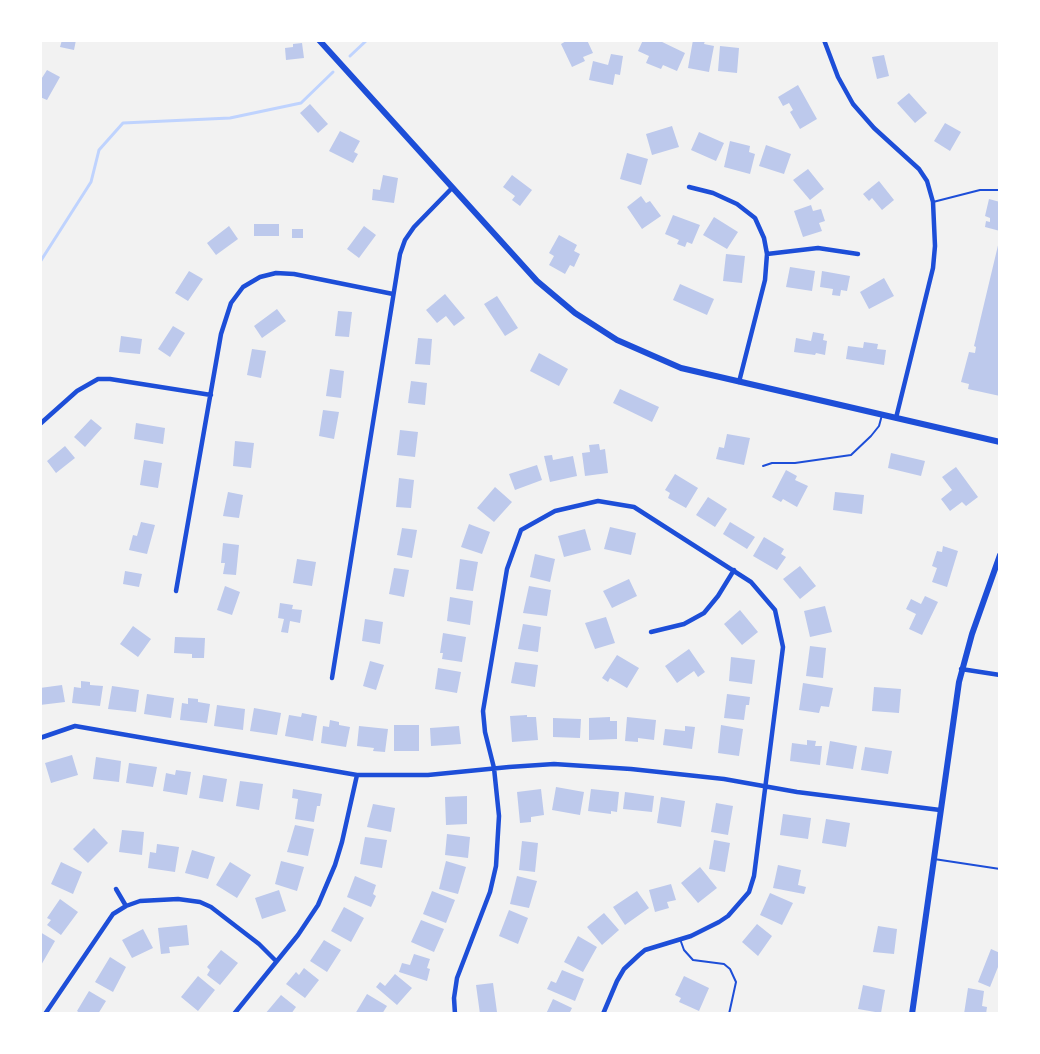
<!DOCTYPE html>
<style>
body{margin:0}
#map{position:relative;width:1040px;height:1054px;overflow:hidden;background:#f2f2f2;font-family:"Fira Sans Condensed",sans-serif}
canvas{display:block}
.frame{position:absolute;inset:0;border:42px solid #fff;pointer-events:none}
</style>
<div id="map">
<canvas width="1040" height="1054"></canvas>
<div class="frame"></div>
</div>
<script>
const ctx = document.querySelector('canvas').getContext('2d');
ctx.lineJoin = 'round';
const toPath = rows => new Path2D(rows.map(r => 'M' + r).join(''));
function trace(path, color, width, dash) { ctx.strokeStyle = color; ctx.lineWidth = width; ctx.lineCap = dash ? 'butt' : 'round'; ctx.setLineDash(dash || []); ctx.stroke(path); }
function fillPath(path, color) { ctx.fillStyle = color; ctx.fill(path, 'evenodd'); }
trace(toPath([
 [350,56,367,40],
 [40,262,91,182,99,150,123,123,230,118,301,103,333,72]
]), '#bfd3fe', 3);
fillPath(toPath([
 [62,40,76,40,74,50,60,47],
 [568,40,587,40,593,53,583,57,585,61,572,67,561,44],
 [643,40,658,40,685,53,677,71,663,65,661,69,646,63,649,56,638,51],
 [693,40,705,41,704,44,714,46,709,72,688,68],
 [302,43,304,58,286,60,285,48,293,47,293,44],
 [720,46,739,48,737,73,718,71],
 [611,54,623,56,620,75,615,74,613,85,589,80,593,61,608,65],
 [884,55,889,76,877,79,872,57],
 [47,70,60,77,47,100,40,97,40,81],
 [798,85,817,119,800,129,790,112,793,110,789,103,783,106,778,97],
 [909,93,927,113,915,123,897,103],
 [310,104,328,124,318,133,300,113],
 [945,123,961,132,950,151,934,141],
 [672,126,679,147,652,155,646,134],
 [340,131,360,141,354,152,358,154,353,163,329,151],
 [699,132,724,143,716,161,691,150],
 [730,141,750,146,749,152,755,154,750,174,724,167],
 [766,145,791,154,784,174,759,166],
 [627,153,648,159,641,185,620,179],
 [808,169,824,189,810,200,793,180],
 [383,175,398,178,394,203,372,200,373,189,380,190],
 [512,175,532,190,520,206,512,200,515,196,503,187],
 [879,181,894,200,882,210,872,198,869,201,863,194],
 [641,196,646,203,650,201,661,216,642,229,627,207],
 [989,199,1000,202,1000,231,985,227,986,221,990,222,990,218,985,216],
 [811,205,813,211,821,209,825,221,819,223,822,231,803,237,794,211],
 [673,215,700,225,692,244,687,242,685,247,677,244,679,240,665,234],
 [714,217,738,232,727,249,703,235],
 [254,224,279,224,279,236,254,236],
 [229,226,238,239,216,255,207,243],
 [364,226,376,235,359,258,347,249],
 [292,229,303,229,303,238,292,238],
 [559,235,577,245,574,251,580,254,574,267,570,265,565,274,549,265,554,256,549,253],
 [1000,237,1000,396,968,389,969,384,961,382,969,352,975,353,976,347,974,346],
 [726,254,745,256,742,283,723,281],
 [790,267,815,271,812,291,786,287],
 [189,271,203,279,188,301,175,293],
 [822,271,850,276,847,291,841,290,840,296,832,295,833,289,820,287],
 [884,278,894,296,869,309,860,292],
 [680,284,714,299,707,315,673,300],
 [445,294,465,318,454,326,446,316,437,323,426,310],
 [497,296,518,328,505,336,484,304],
 [277,309,286,321,262,338,254,326],
 [338,311,352,312,349,337,335,336],
 [173,326,185,333,170,357,158,349],
 [813,332,824,334,823,340,827,341,825,355,816,353,815,355,794,352,796,338,811,341],
 [121,336,142,339,140,354,119,352],
 [418,338,432,339,430,365,415,364],
 [864,342,878,344,877,349,886,350,884,365,846,359,848,346,863,348],
 [252,349,266,351,261,378,247,375],
 [539,353,568,369,559,386,530,371],
 [330,369,344,371,341,398,326,396],
 [411,381,427,383,425,405,408,403],
 [620,389,659,407,652,422,613,403],
 [323,410,339,412,334,439,319,436],
 [91,419,102,428,85,447,74,437],
 [136,423,165,428,163,444,134,439],
 [400,430,418,432,415,457,397,455],
 [727,434,750,438,744,465,716,459,719,447,724,448],
 [235,441,254,443,251,468,233,466],
 [599,444,600,450,605,449,608,473,585,476,582,453,590,452,589,445],
 [65,446,75,458,56,473,47,461],
 [891,453,925,461,921,476,888,468],
 [552,455,553,460,573,456,577,476,550,482,544,456],
 [144,460,162,463,158,488,140,485],
 [537,465,542,480,515,490,509,474],
 [956,467,978,497,966,506,962,502,950,511,941,499,952,490,942,477],
 [786,470,797,476,795,480,808,486,797,507,783,499,781,502,772,497],
 [675,474,698,488,686,508,668,498,670,493,665,490],
 [399,478,414,480,411,508,396,507],
 [495,487,512,502,494,522,477,508],
 [228,492,243,495,239,518,223,516],
 [835,492,864,495,862,514,833,510],
 [708,497,727,509,715,527,696,515],
 [141,522,155,525,147,554,129,550,133,535,137,536],
 [730,522,755,537,747,549,723,534],
 [469,524,490,532,482,554,461,547],
 [610,527,636,533,631,555,604,549],
 [402,528,417,530,412,558,397,555],
 [585,529,591,550,564,557,558,536],
 [764,537,784,549,781,554,786,557,777,570,753,556],
 [223,543,239,545,236,575,223,574,225,563,221,563],
 [943,546,958,551,947,587,932,582,937,568,932,566,937,551,942,552],
 [535,554,555,559,550,582,530,577],
 [297,559,316,562,312,586,293,583],
 [460,559,478,562,473,591,456,589],
 [800,566,816,586,800,599,783,579],
 [394,568,409,570,404,597,389,594],
 [125,571,142,574,139,587,123,584],
 [629,579,637,596,612,608,603,591],
 [225,586,240,592,232,615,217,610],
 [529,586,551,590,547,616,523,613],
 [925,596,938,602,922,635,909,629,916,614,906,609,911,599,921,604],
 [450,597,473,601,470,625,447,621],
 [280,603,293,605,292,609,302,610,300,623,290,621,288,633,281,632,284,619,278,618],
 [825,606,832,632,810,637,804,611],
 [740,610,758,632,742,645,724,624],
 [606,617,615,643,595,649,585,623],
 [365,619,383,622,380,644,362,641],
 [523,624,541,627,538,652,518,649],
 [133,626,151,639,138,657,120,644],
 [443,633,466,637,462,662,442,659,443,653,440,653],
 [175,637,205,638,204,658,192,658,192,654,174,653],
 [810,646,826,648,823,678,806,676],
 [689,649,705,672,698,677,694,671,677,683,665,666],
 [617,655,639,668,627,688,610,678,608,682,602,678],
 [731,657,755,660,752,684,729,681],
 [370,661,384,665,376,690,363,686],
 [515,662,538,665,535,687,511,683],
 [438,668,461,672,457,693,435,689],
 [81,681,90,682,90,685,103,686,100,706,72,703,74,687,81,688],
 [803,683,833,688,829,707,821,706,819,713,799,710],
 [62,685,65,702,40,705,40,688],
 [112,686,139,690,136,712,108,709],
 [874,687,901,689,899,713,872,711],
 [147,694,174,698,171,718,144,714],
 [727,694,750,697,749,705,746,705,744,720,724,718],
 [188,698,198,699,198,702,210,704,207,723,180,720,182,703,188,704],
 [217,705,245,709,243,730,214,726],
 [254,708,281,713,277,735,250,731],
 [302,713,317,716,313,741,285,736,289,715,301,717],
 [527,715,527,717,536,717,538,740,512,742,510,716],
 [610,717,610,721,617,721,617,739,589,740,589,718],
 [627,717,656,720,654,740,638,738,638,742,625,741],
 [553,718,581,719,580,738,553,737],
 [330,720,339,722,339,725,350,727,346,747,321,743,323,726,329,727],
 [394,725,419,725,419,751,394,751],
 [721,725,743,729,739,756,718,753],
 [359,726,388,729,385,752,373,751,374,748,357,746],
 [459,726,461,744,431,746,430,728],
 [685,726,695,727,692,749,663,745,665,729,685,731],
 [807,740,816,741,815,746,822,746,820,765,790,761,792,743,807,745],
 [830,741,857,746,853,769,826,765],
 [865,747,892,751,888,774,861,770],
 [72,755,78,775,51,783,45,763],
 [96,757,121,761,119,782,93,779],
 [129,763,157,767,153,787,126,783],
 [176,770,191,772,187,795,163,791,166,773,175,775],
 [203,775,227,779,223,802,199,798],
 [240,781,263,784,259,810,236,806],
 [556,787,584,792,580,815,552,810],
 [293,789,322,794,320,806,317,806,314,822,295,819,298,799,292,798],
 [541,789,544,815,531,817,531,822,520,823,517,792],
 [591,789,619,792,617,812,611,811,611,814,588,811],
 [625,792,654,796,652,812,623,809],
 [467,796,467,824,446,825,445,797],
 [661,797,685,801,681,827,657,823],
 [716,803,733,806,728,835,711,832],
 [373,804,395,808,391,832,367,827],
 [783,814,811,818,808,839,780,835],
 [826,819,850,823,846,847,822,843],
 [295,825,314,829,308,856,287,852],
 [94,828,108,843,88,863,73,849],
 [122,830,144,832,142,855,119,852],
 [447,834,470,837,468,858,445,855],
 [365,837,387,840,382,868,360,864],
 [714,840,730,843,725,872,709,869],
 [522,841,538,843,535,872,519,870],
 [157,844,179,847,175,872,148,868,150,852,156,853],
 [192,850,215,857,208,879,185,873],
 [281,861,304,867,297,891,275,884],
 [446,861,466,867,458,894,439,889],
 [61,862,82,872,73,894,51,884],
 [230,862,251,875,237,898,216,885],
 [778,865,801,870,798,885,806,887,804,894,773,888],
 [700,867,717,888,698,903,681,883],
 [355,876,376,885,373,894,376,896,371,907,347,897],
 [517,876,537,881,529,908,510,904],
 [671,884,676,900,667,902,669,908,655,912,649,890],
 [279,890,286,911,262,919,255,898],
 [432,891,455,900,446,923,423,914],
 [637,891,649,908,625,925,613,907],
 [770,893,793,903,782,925,760,915],
 [60,899,78,912,61,935,47,925,51,920,47,918],
 [344,907,364,918,351,942,331,931],
 [509,910,528,918,518,944,499,936],
 [604,913,619,930,602,945,587,927],
 [421,920,444,929,434,952,411,942],
 [757,924,772,936,758,956,742,942],
 [187,925,189,945,169,947,170,953,161,954,158,928],
 [878,926,897,929,894,954,873,952],
 [143,929,153,948,132,958,122,940],
 [40,932,55,941,40,967],
 [578,936,597,947,583,972,564,962],
 [324,940,341,950,327,972,310,961],
 [991,949,1000,953,1000,962,990,987,978,982],
 [221,950,238,963,220,985,207,975,210,970,207,967],
 [414,954,430,959,427,968,430,969,427,981,399,972,402,963,410,965],
 [110,957,126,967,113,992,95,982],
 [304,968,319,980,305,998,286,984,296,972,299,975],
 [562,970,584,979,575,1001,547,989,551,981,556,983],
 [395,974,412,988,397,1005,376,987,380,982,385,986],
 [198,976,215,990,198,1011,181,997],
 [684,976,709,988,699,1011,679,1002,681,998,675,995],
 [493,983,497,1012,480,1014,476,985],
 [863,985,885,990,881,1013,858,1009],
 [968,988,984,991,982,1006,987,1007,986,1014,964,1014],
 [89,991,106,1001,98,1014,81,1014,77,1011],
 [367,994,387,1006,382,1014,355,1014],
 [281,995,296,1007,291,1014,265,1014],
 [553,999,572,1008,569,1014,546,1014]
]), '#bdc9ec');
trace(toPath([
 [933,202,980,190,1000,190],
 [763,466,772,463,795,463,851,455,871,436,879,426,882,415],
 [934,859,1000,869],
 [680,939,684,950,693,960,724,964,730,969,736,982,729,1014]
]), '#1d4ed8', 2);
trace(toPath([
 [824,40,838,77,853,104,874,128,919,169,927,181,933,202,935,246,933,268,896,418],
 [689,187,713,193,737,204,755,218,764,238,767,254,765,280,739,382],
 [767,254,818,248,858,254],
 [40,424,77,391,98,379,110,379,211,395],
 [176,591,221,334,231,303,243,287,260,277,276,273,294,274,393,294],
 [651,632,684,624,704,613,718,596,734,570],
 [961,669,1000,675],
 [332,678,400,254,405,240,414,227,452,188],
 [40,738,75,726,357,775,428,775,509,767,554,764,631,769,724,779,797,792,940,810],
 [116,889,126,906],
 [45,1014,113,914,126,906,140,901,178,899,200,902,211,907,259,944,276,961],
 [234,1014,298,935,318,905,335,865,342,842,357,775],
 [455,1014,454,998,457,978,490,892,496,866,499,816,494,768,485,732,483,711,507,569,521,530,555,511,598,501,634,507,751,582,775,610,783,647,754,876,749,892,728,916,719,922,691,936,645,950,639,955,624,969,617,981,603,1014]
]), '#1d4ed8', 4.5);
trace(toPath([
 [319,40,537,281,575,313,617,340,681,368,1000,442],
 [912,1014,959,682,972,634,1000,555]
]), '#1d4ed8', 6);
</script>
